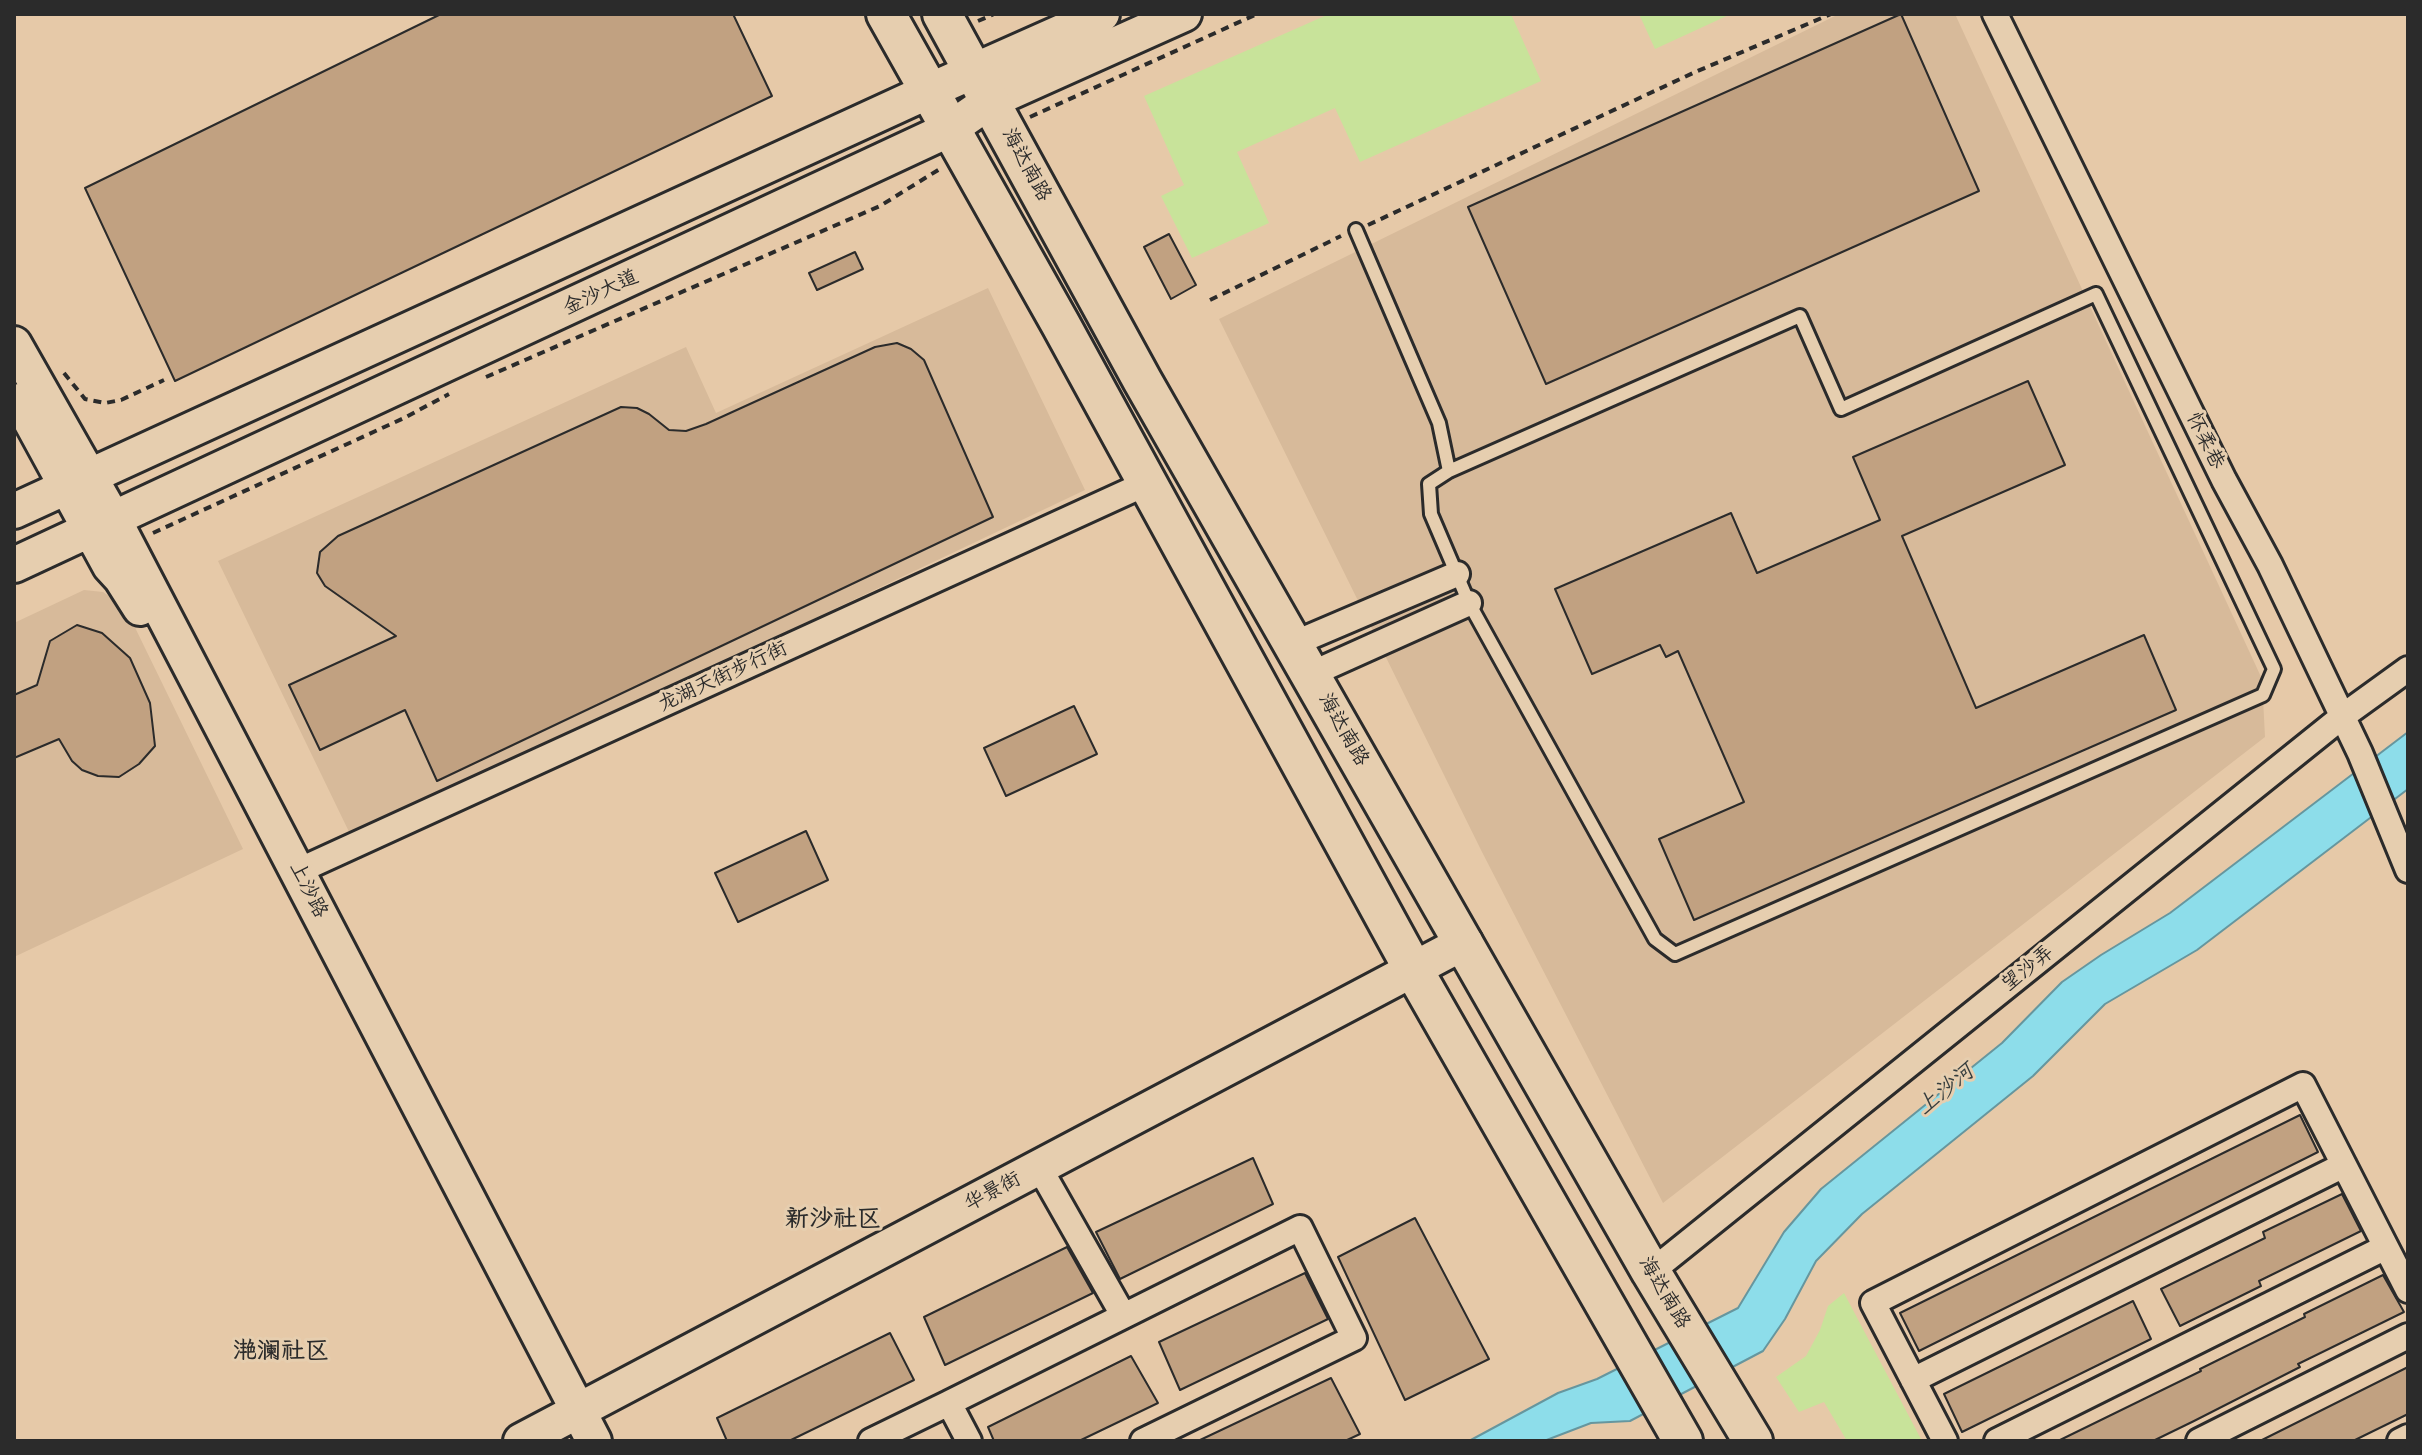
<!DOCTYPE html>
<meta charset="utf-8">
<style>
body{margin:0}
#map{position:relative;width:2422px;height:1455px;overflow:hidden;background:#e6c9a8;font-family:"Balsamiq Sans",sans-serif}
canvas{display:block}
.frame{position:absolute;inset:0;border:16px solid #2b2b2b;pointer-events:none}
</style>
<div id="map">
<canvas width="2422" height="1455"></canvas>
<div class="frame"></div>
</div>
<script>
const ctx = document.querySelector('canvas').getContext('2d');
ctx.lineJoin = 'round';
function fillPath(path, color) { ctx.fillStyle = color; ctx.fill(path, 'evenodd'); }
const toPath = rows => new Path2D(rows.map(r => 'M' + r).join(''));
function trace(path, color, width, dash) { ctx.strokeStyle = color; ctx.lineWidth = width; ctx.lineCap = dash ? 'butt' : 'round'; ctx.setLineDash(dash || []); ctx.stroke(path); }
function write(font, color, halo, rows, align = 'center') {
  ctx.font = font + ' "Balsamiq Sans","LXGW WenKai TC",sans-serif'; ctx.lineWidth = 6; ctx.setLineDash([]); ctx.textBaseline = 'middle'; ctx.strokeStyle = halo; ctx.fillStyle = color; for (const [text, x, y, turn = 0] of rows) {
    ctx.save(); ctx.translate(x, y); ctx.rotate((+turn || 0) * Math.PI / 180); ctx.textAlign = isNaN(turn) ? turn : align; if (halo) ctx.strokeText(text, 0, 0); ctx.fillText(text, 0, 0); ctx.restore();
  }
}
fillPath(toPath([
 [1839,14,1955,14,2262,679,2265,737,1663,1203,1482,852,1219,319],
 [988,288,1085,490,352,838,218,561,686,347,716,413],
 [84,590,103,592,125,607,243,849,14,957,14,623]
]), '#d7ba9a');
fillPath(toPath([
 [1329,14,1511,14,1541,81,1360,162,1335,108,1237,152,1269,223,1192,258,1161,196,1184,185,1144,96],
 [1639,14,1731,14,1655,49],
 [1844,1293,1922,1441,1847,1441,1824,1402,1799,1412,1776,1377,1806,1356,1820,1330,1828,1306]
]), '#c8e39a');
const water = toPath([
 [2408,732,2408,789,2197,950,2105,1004,2033,1076,1862,1214,1816,1261,1785,1319,1763,1351,1630,1421,1591,1423,1544,1441,1469,1441,1558,1393,1597,1379,1738,1308,1784,1232,1821,1189,2002,1043,2062,982,2101,955,2170,913,2408,732]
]);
fillPath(water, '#8dddea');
trace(water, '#66969e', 2);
const building = toPath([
 [441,14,733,14,772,96,175,381,85,188,441,14],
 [1901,14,1979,191,1546,384,1468,207,1901,14],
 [1169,234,1196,285,1171,299,1144,247,1169,234],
 [855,252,863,269,817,290,809,273,855,252],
 [897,343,911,349,924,360,993,517,437,781,405,710,320,750,289,685,396,636,325,586,317,573,320,552,338,536,621,407,637,408,649,414,669,430,686,431,706,424,875,347,897,343],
 [2028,381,2065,465,1902,536,1976,708,2144,635,2176,710,1694,920,1659,839,1744,802,1678,651,1666,657,1660,645,1592,674,1555,589,1731,513,1757,573,1880,520,1853,457,2028,381],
 [77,625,102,633,130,658,150,703,155,746,139,764,119,777,98,776,82,770,72,761,59,739,14,758,14,695,37,685,50,641,77,625],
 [1074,706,1097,754,1006,796,984,748,1074,706],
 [806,831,828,880,738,922,715,873,806,831],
 [2300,1115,2318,1152,1919,1351,1900,1313,2300,1115],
 [1253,1158,1273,1204,1120,1279,1096,1232,1253,1158],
 [2342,1194,2361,1231,2259,1281,2261,1286,2180,1326,2161,1289,2265,1238,2263,1232,2342,1194],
 [1415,1218,1489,1359,1405,1400,1338,1257,1415,1218],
 [1067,1247,1093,1293,945,1365,924,1317,1067,1247],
 [1305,1273,1328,1319,1180,1390,1159,1342,1305,1273],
 [2383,1275,2404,1312,2298,1364,2300,1367,2194,1421,2153,1441,2058,1441,2201,1371,2200,1369,2305,1317,2304,1314,2383,1275],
 [2133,1301,2151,1339,1962,1432,1944,1394,2133,1301],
 [890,1333,914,1380,789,1441,727,1441,717,1418,890,1333],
 [1131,1356,1158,1403,1079,1441,994,1441,988,1427,1131,1356],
 [2408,1367,2408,1414,2353,1441,2260,1441,2408,1367],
 [1331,1378,1360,1434,1345,1441,1198,1441,1331,1378]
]);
fillPath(building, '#c1a181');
trace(building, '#2b2b2b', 2);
const lane = toPath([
 [1356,230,1439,423,1449,471],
 [2096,294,2274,669,2263,695,1675,954,1655,939,1469,603,1431,514,1429,484,1449,471,1800,316,1841,409,2096,294]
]);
const street = toPath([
 [1995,14,2224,480,2270,565,2360,753,2408,870],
 [1293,644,1457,574],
 [1311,674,1469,603],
 [298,871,1147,483],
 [1039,1167,1123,1315],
 [1651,1272,2343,716,2408,669],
 [1913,1380,2344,1165],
 [949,1403,1300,1228,1354,1338,1143,1441],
 [871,1441,949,1403,969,1441],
 [1945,1441,1873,1303,2303,1085,2408,1290],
 [1997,1441,2386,1247],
 [2199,1441,2408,1336],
 [2400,1441,2408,1437]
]);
const secondary = toPath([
 [14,344,114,520,594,1441],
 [20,401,110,566,121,578,140,608],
 [14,511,929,91,1102,14],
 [14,565,950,129,990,101,1184,14],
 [521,1441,1465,942]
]);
const primary = toPath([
 [886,14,1061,325,1413,969,1683,1441],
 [942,14,1142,380,1651,1272,1753,1441]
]);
trace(lane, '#2b2b2b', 18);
trace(street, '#2b2b2b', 30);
trace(secondary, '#2b2b2b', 40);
trace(primary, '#2b2b2b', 44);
trace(toPath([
 [978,21,994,14],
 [1030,117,1257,14],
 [1368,225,1693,73,1831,14],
 [1210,300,1341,236],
 [64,373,85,399,105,403,121,400,164,380],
 [486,377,880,206,943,167],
 [153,533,404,418,449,394]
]), '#2b2b2b', 4, [8, 6]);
trace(lane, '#e6ceaf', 12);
trace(street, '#e6ceaf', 24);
trace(secondary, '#e6ceaf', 34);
trace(primary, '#e6ceaf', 38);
write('20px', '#2b2b2b', '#e6ceaf', [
 ["海达南路",1026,165,61],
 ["金沙大道",601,293,-25],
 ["怀柔巷",2205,441,64],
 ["龙湖天街步行街",723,677,-25],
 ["海达南路",1343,730,60],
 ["上沙路",308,890,63],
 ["望沙弄",2028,969,-39],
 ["华景街",993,1192,-28],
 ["海达南路",1664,1293,59]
]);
write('italic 22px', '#353d3e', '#e6ceaf', [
 ["上沙河",1946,1090,-39]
]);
write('bold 24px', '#2b2b2b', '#e6ceaf', [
 ["新沙社区",833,1220],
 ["滟澜社区",281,1352]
]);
</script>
